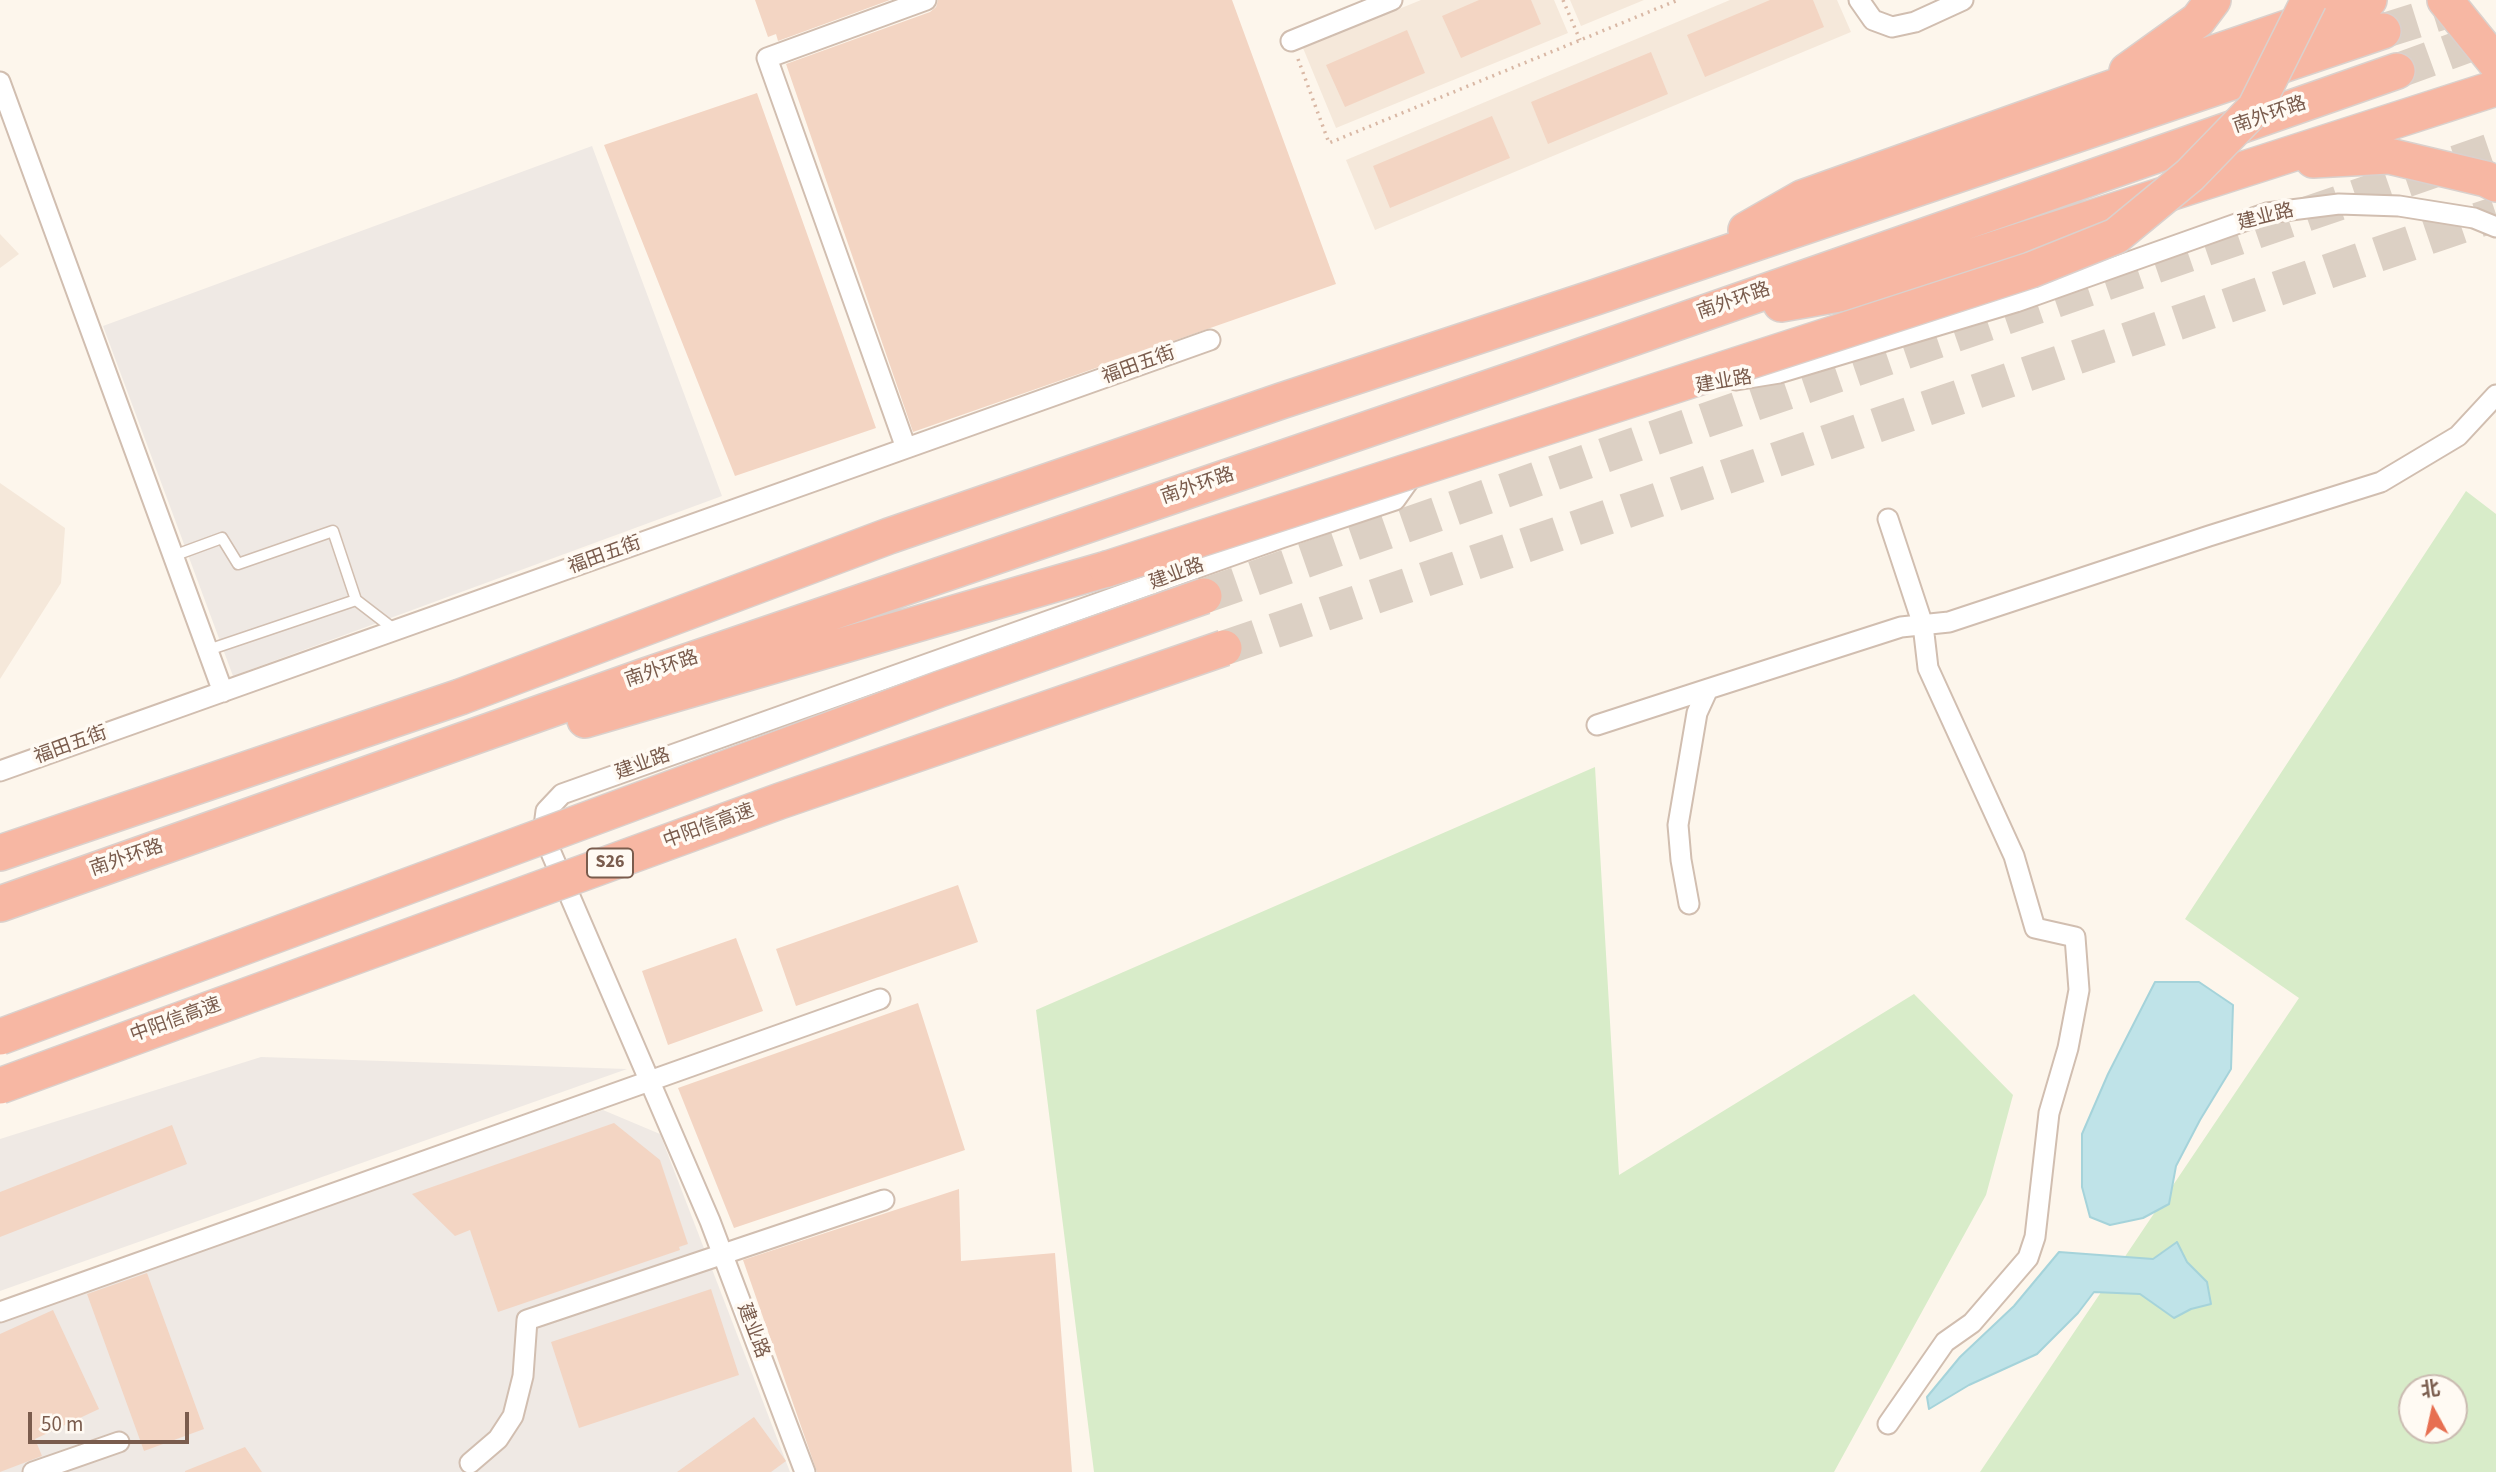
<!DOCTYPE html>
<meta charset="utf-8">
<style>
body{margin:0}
#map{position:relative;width:2496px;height:1472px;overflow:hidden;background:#fdf6ec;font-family:"Source Sans 3","Noto Sans SC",sans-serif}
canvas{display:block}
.north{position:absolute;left:2398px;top:1374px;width:70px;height:70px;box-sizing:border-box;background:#fffaf3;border:2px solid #cabbb1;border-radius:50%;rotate:352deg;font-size:19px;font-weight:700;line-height:28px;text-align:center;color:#7a5c4d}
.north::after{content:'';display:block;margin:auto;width:24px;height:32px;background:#e76f51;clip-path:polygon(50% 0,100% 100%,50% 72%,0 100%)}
.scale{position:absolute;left:28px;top:1412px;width:161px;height:32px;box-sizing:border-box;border:4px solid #7a5c4d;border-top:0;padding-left:9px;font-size:21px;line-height:24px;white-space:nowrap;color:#7a5c4d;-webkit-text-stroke:5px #fffaf3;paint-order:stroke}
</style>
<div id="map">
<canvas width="2496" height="1472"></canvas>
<div class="north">北</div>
<div class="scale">50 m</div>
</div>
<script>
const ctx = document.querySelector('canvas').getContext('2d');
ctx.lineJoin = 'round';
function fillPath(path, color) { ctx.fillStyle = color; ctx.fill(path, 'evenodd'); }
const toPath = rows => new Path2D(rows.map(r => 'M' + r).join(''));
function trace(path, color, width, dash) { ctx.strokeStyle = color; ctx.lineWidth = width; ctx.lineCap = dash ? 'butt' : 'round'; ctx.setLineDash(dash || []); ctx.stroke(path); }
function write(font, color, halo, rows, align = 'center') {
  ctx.font = font + ' "Source Sans 3","Noto Sans SC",sans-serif'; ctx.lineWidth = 7; ctx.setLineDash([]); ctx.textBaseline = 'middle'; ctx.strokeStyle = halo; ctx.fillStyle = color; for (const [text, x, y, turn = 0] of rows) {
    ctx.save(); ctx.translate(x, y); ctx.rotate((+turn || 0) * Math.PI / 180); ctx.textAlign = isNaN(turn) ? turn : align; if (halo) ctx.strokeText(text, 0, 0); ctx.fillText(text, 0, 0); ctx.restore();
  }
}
fillPath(toPath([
 [1421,0,1554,0,1568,33,1336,128,1303,48],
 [1570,0,1644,0,1581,26],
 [1730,0,1837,0,1851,32,1375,230,1346,160],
 [0,234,19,254,0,268],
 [0,483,65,528,61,583,0,679]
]), '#f5e8da');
fillPath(toPath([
 [592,146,722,496,233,676,103,326],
 [261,1057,627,1069,0,1291,0,1139],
 [603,1110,660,1134,790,1472,0,1472,0,1320,120,1275]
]), '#efe9e4');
fillPath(toPath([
 [2466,491,2496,514,2496,1472,1980,1472,2299,998,2185,919],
 [2412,1388,2454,1388,2454,1430,2412,1430],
 [1595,767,1619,1175,1914,994,2013,1095,1986,1195,1834,1472,1094,1472,1036,1010]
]), '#d8ecc9');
const water = toPath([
 [2155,982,2199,982,2233,1005,2231,1069,2200,1120,2176,1166,2169,1204,2143,1218,2110,1225,2090,1217,2082,1187,2082,1134,2108,1074,2155,982],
 [2177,1242,2187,1262,2207,1282,2211,1304,2191,1309,2174,1318,2140,1294,2094,1292,2078,1313,2037,1354,1969,1385,1929,1409,1927,1397,1960,1357,2014,1306,2059,1252,2153,1259,2177,1242]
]);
fillPath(water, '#bfe3e8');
trace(water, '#a5d3da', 2);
fillPath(toPath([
 [755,0,890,0,778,41,776,34,768,37],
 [938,0,1232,0,1336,284,913,432,786,64,930,12,936,7],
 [1479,0,1531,0,1541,24,1461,58,1442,16],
 [1770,0,1813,0,1824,27,1705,77,1687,35],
 [1407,30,1425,73,1345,107,1326,65],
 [1651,52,1668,94,1548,144,1531,102],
 [757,93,876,428,735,476,604,145],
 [1492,116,1510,158,1390,208,1373,166],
 [958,885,978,942,796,1006,776,949],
 [736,938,763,1011,668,1045,642,971],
 [918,1003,965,1150,734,1228,678,1088],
 [614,1123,660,1160,688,1244,679,1247,680,1250,498,1312,470,1230,455,1236,412,1194],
 [172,1125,187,1164,0,1237,0,1192],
 [959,1189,961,1261,1055,1253,1072,1472,817,1472,743,1260],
 [147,1273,204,1429,144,1451,87,1294],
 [711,1289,739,1375,579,1428,551,1342],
 [53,1310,99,1409,35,1439,42,1456,0,1472,0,1334],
 [754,1417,786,1461,771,1472,677,1472],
 [245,1447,262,1472,185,1472,185,1471]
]), '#f3d5c3');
trace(toPath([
 [2383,31,2481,0],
 [2397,71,2496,35],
 [1204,596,1654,438,2496,149],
 [1224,648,2496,214]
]), '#dcd0c4', 35, [35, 18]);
const lane = toPath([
 [173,556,222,538,238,564,333,531,356,600],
 [208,650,356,600,395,630]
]);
const street = toPath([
 [1859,0,1873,20,1892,27,1915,22,1963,0],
 [1291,41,1392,0],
 [0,82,223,692],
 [1736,380,1779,373,2016,302,2267,213,2339,204,2399,206,2474,218,2496,227],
 [906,448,767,58,926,0],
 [1888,519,1923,625,1928,668,2014,856,2035,928,2075,937,2079,990,2068,1048,2049,1113,2035,1237,2028,1258,1972,1323,1945,1342,1888,1424],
 [1597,725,1708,689],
 [0,771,1210,340],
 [1689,904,1681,860,1678,825,1697,713,1708,689,1901,627,1949,622,2209,536,2381,482,2458,436,2496,395],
 [0,1312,880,999],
 [470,1463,498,1439,513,1416,523,1376,527,1320,884,1200],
 [33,1472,119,1442],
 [805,1472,710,1221,543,834,546,811,562,794,1281,538,1395,500,1415,472]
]);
const highway = toPath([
 [2445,0,2496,63],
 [2127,71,2198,20,2213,0],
 [2313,160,2389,156,2486,179,2496,184],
 [1746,230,1802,198,2097,93,2369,0],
 [1781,304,1874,288,2496,88],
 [585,720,1107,569],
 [0,853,460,697,889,536,1281,401,1596,297,2383,31],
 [0,904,645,676,1538,371,2397,71]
]);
trace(lane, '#d1beb0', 13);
trace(street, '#d1beb0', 23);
trace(highway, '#dad1cd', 38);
trace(toPath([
 [1563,0,1580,40],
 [1298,59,1329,143,1678,0]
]), '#d9b8a5', 3.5, [2, 5]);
trace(lane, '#fff', 10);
trace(street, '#fff', 19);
trace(highway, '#f7b7a3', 35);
const highwayBridge = toPath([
 [1107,569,2031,270,2116,236,2190,175,2255,108,2309,0],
 [0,1037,940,689,1204,596],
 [0,1086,780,801,1224,648]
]);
trace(highwayBridge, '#dad1cd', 38, []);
trace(highwayBridge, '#f7b7a3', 35);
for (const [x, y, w] of [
 [610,863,46]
]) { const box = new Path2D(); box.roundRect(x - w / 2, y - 14.5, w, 29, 5); ctx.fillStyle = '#fffaf3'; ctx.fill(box); trace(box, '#7a5c4d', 2); }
write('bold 18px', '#7a5c4d', null, [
 ["S26",610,863]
]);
write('19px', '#7a5c4d', '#fffaf3', [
 ["南外环路",2270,116,-19],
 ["建业路",2266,218,-14],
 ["南外环路",1734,302,-19],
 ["福田五街",1139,366,-20],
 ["建业路",1724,383,-10],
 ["南外环路",1198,487,-19],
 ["福田五街",605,556,-20],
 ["建业路",1177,575,-20],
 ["南外环路",662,670,-19],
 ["福田五街",71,746,-20],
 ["建业路",643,765,-20],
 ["中阳信高速",709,827,-20],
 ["南外环路",127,859,-19],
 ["中阳信高速",176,1021,-20],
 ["建业路",752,1331,69]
]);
</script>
